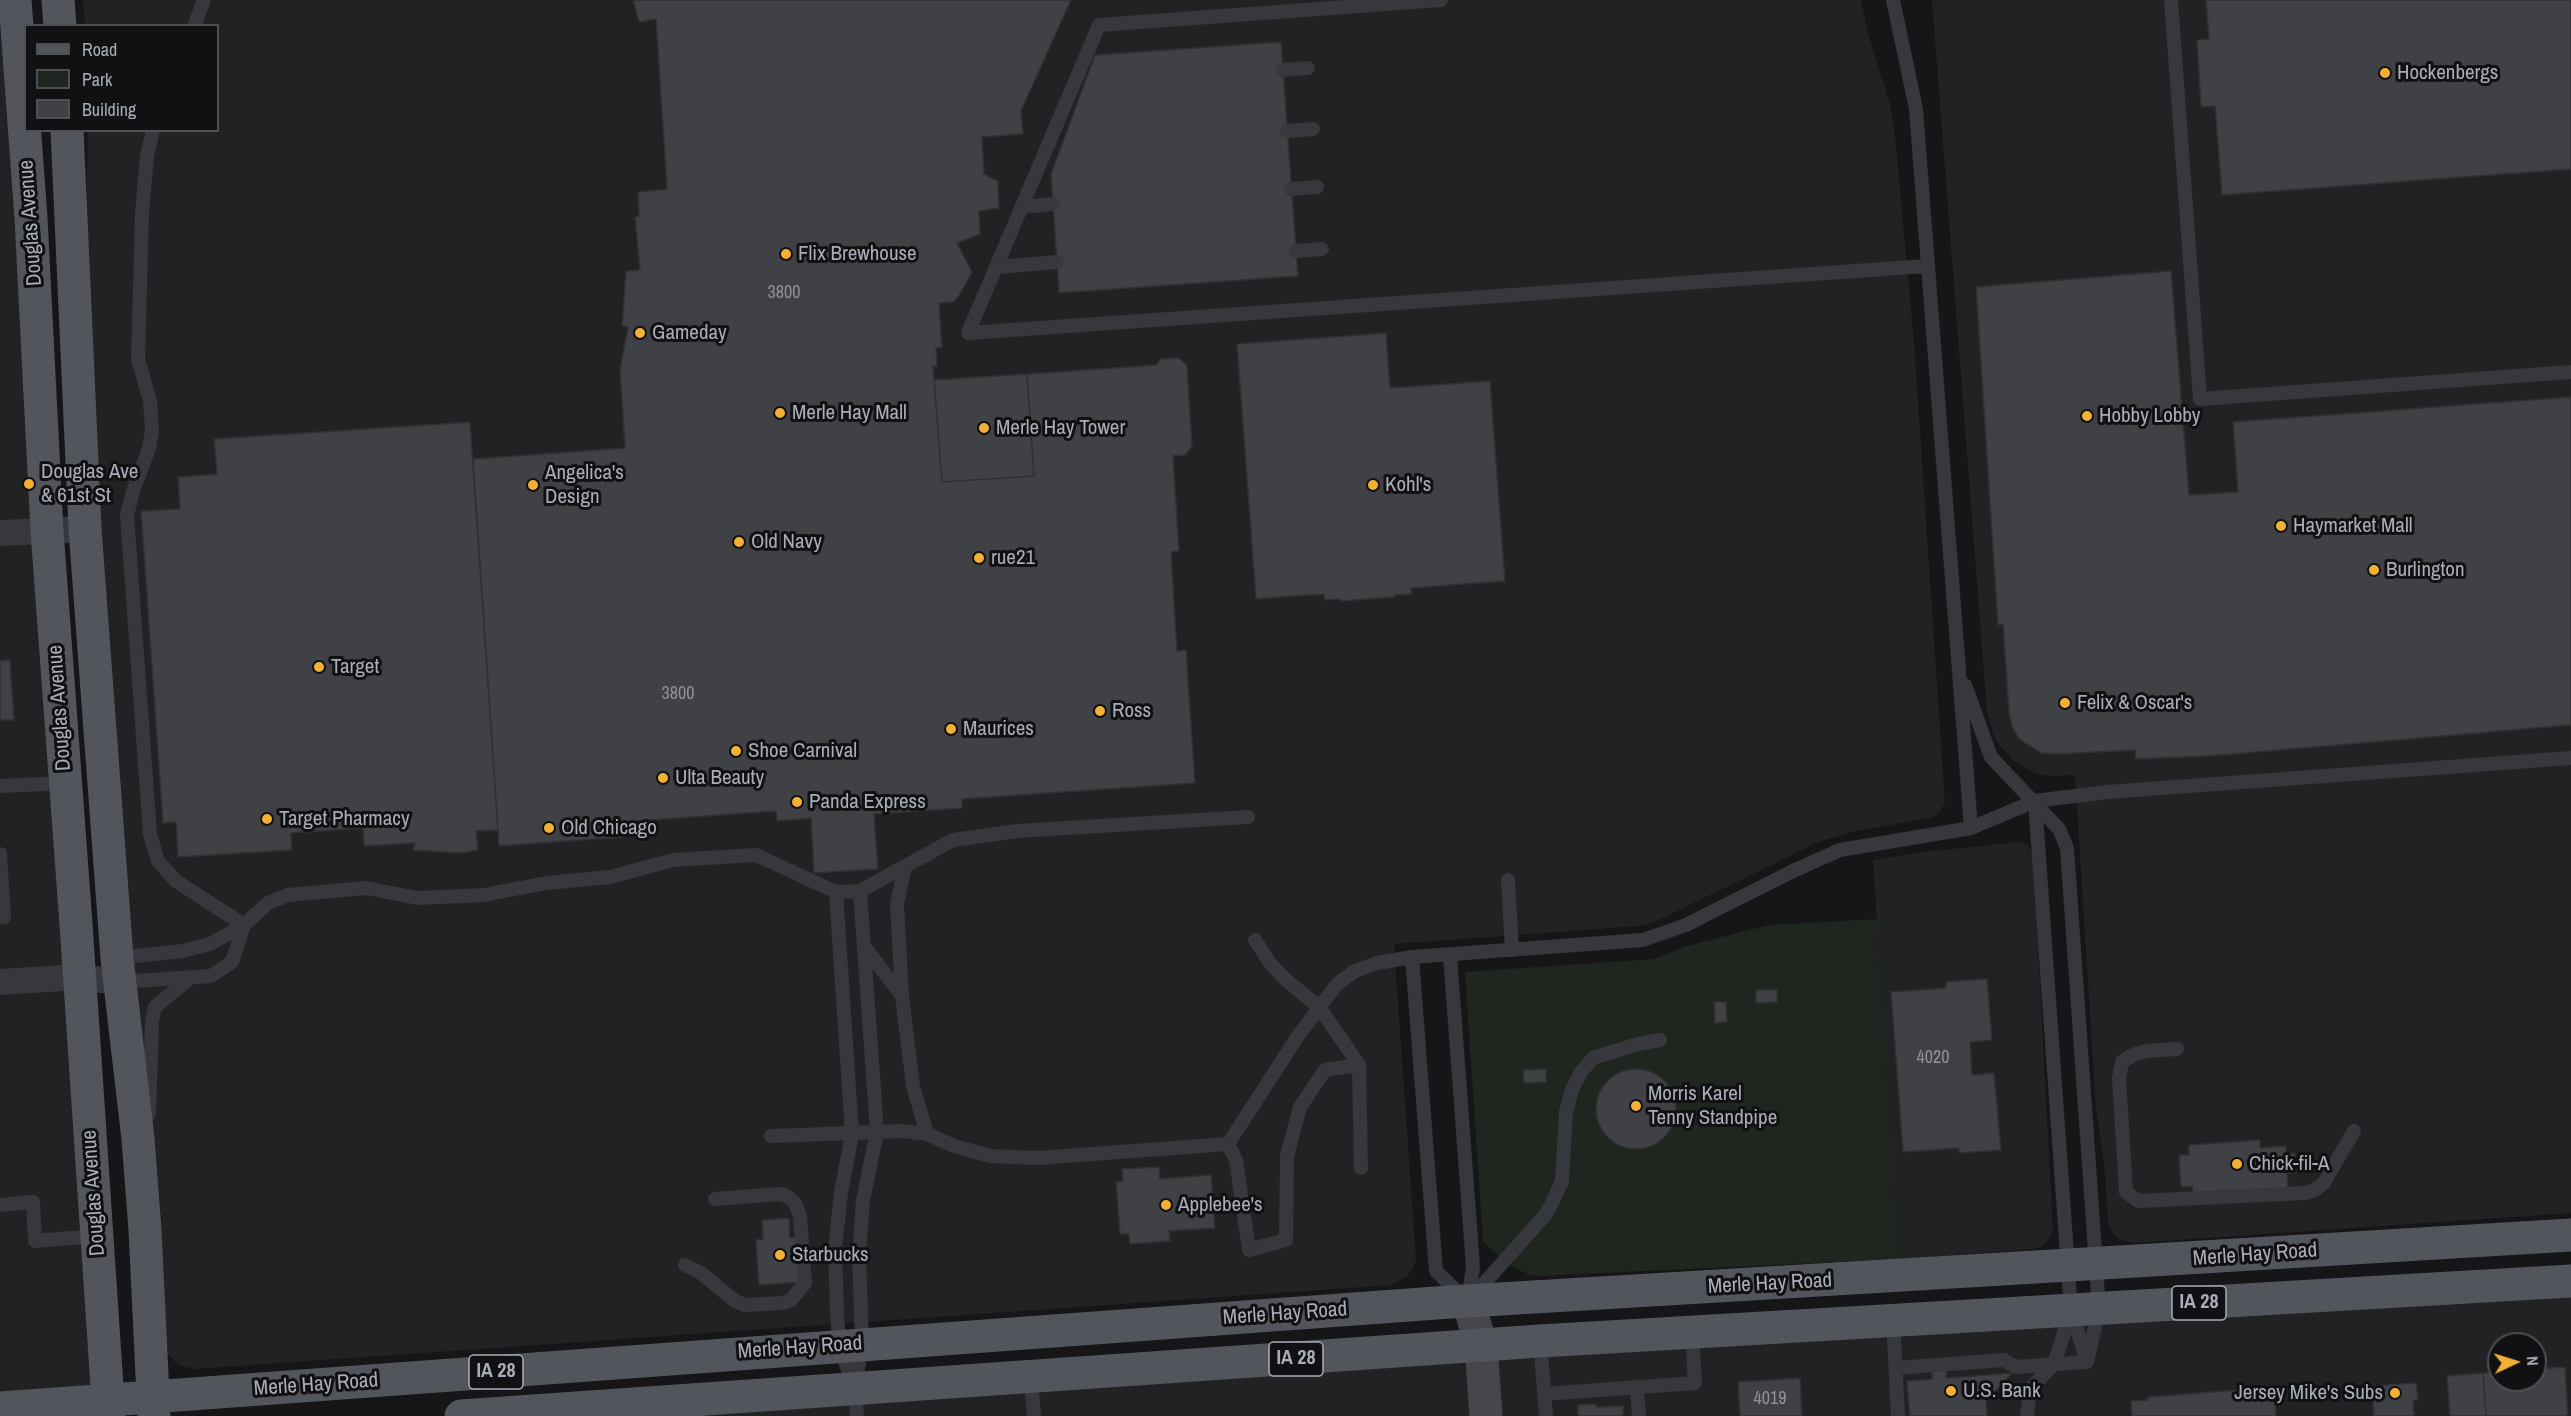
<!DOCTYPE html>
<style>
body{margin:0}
#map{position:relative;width:2571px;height:1416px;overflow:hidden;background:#161618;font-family:"Archivo Narrow",sans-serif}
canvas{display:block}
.legend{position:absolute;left:24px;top:24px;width:195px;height:108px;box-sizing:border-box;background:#111113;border:2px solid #4d4f55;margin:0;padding:8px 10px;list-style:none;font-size:18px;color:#a8adb8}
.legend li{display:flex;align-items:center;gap:12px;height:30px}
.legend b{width:30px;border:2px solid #4d4f55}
.north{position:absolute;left:2487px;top:1332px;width:60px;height:60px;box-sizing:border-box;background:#111113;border:2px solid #4d4f55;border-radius:50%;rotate:86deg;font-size:16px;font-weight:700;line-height:24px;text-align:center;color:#a8adb8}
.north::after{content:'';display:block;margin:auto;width:21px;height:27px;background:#f2b134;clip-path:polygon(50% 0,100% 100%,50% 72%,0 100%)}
</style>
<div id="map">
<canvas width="2571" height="1416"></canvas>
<ul class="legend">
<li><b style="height:8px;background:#53555c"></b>Road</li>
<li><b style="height:16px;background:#1e261f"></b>Park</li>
<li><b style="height:16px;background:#404145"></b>Building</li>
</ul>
<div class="north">N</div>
</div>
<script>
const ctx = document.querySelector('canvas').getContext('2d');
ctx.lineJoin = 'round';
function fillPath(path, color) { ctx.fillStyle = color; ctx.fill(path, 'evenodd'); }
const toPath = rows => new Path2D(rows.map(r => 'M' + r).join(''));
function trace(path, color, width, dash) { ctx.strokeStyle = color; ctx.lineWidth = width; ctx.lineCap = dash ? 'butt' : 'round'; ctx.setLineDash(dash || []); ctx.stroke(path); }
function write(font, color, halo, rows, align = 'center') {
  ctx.font = font + ' "Archivo Narrow",sans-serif'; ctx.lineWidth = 6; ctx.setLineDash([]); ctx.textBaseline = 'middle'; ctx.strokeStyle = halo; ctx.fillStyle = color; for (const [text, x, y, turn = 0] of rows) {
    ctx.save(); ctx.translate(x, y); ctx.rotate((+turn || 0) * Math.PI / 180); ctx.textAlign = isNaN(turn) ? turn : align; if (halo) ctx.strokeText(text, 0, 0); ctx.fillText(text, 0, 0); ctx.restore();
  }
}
fillPath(toPath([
 [0,0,108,1400,0,1408],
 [83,0,1861,0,1868,34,1890,104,1895,135,1914,342,1945,803,1937,815,1930,818,1856,831,1818,842,1653,923,1639,926,1394,944,1416,1260,1413,1269,1407,1276,1392,1285,195,1369,179,1365,167,1353,127,925,92,452,85,256,88,131,218,130,218,26,85,25],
 [1932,0,2571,0,2571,1213,2134,1243,2121,1240,2112,1232,2108,1220,2104,1163,2096,1109,2075,775,2048,776,2035,773,2012,760,1995,739,1987,713],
 [2020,842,2028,845,2033,854,2053,1232,2045,1244,2035,1249,1899,1259,1873,860,1921,852],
 [2571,1279,2571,1416,461,1416],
 [2499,1344,2535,1344,2535,1380,2499,1380]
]), '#222225');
fillPath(toPath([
 [1877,919,1899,1259,1540,1276,1530,1275,1511,1266,1483,1242,1465,972,1654,959,1687,946,1769,925]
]), '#1e261f');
const building = toPath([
 [633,0,1071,0,1021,111,1023,134,982,137,984,174,998,181,999,208,979,211,980,234,957,243,972,272,959,296,953,302,939,303,942,347,936,348,937,366,933,366,942,482,1034,476,1027,374,1156,365,1161,359,1179,358,1187,365,1192,446,1185,455,1173,456,1179,551,1171,552,1177,651,1186,650,1195,783,962,799,962,808,874,814,878,869,814,873,811,818,777,821,776,811,623,822,624,837,499,846,473,459,625,448,620,369,628,327,622,326,626,271,640,270,635,217,639,216,638,192,667,189,656,19,639,22,633,0],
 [2206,0,2571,0,2571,169,2222,195,2215,106,2201,107,2197,40,2209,39,2206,0],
 [1281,42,1298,276,1059,293,1051,174,1095,55,1281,42],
 [2171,271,2189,495,2238,492,2233,422,2571,397,2571,725,2210,756,2136,759,2135,750,2058,754,2041,753,2019,739,2012,727,2009,712,2003,624,1998,625,1976,287,2171,271],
 [1386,333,1390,388,1490,381,1505,581,1411,588,1412,594,1395,595,1395,597,1340,601,1340,599,1325,600,1324,594,1256,599,1237,344,1386,333],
 [1027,374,1034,476,942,482,934,380,1027,374],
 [470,422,498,830,476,831,478,850,462,853,413,850,415,843,364,846,363,828,291,833,292,850,178,857,176,822,163,823,141,511,180,509,178,477,217,474,214,439,470,422],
 [10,660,14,720,0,720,0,661,10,660],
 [1987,979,1992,1040,1970,1042,1972,1075,1994,1073,2001,1150,1959,1153,1959,1148,1903,1152,1891,992,1946,988,1946,982,1987,979],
 [1756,990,1777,990,1777,1002,1756,1003,1756,990],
 [1714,1002,1726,1002,1727,1022,1715,1023,1714,1002],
 [1546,1069,1546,1082,1524,1083,1523,1070,1546,1069],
 '1596 1109a40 40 0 1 1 80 0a40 40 0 1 1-80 0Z',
 [2260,1140,2260,1148,2286,1146,2286,1154,2295,1153,2296,1173,2287,1174,2288,1188,2193,1194,2192,1186,2181,1187,2179,1155,2189,1155,2189,1145,2260,1140],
 [1159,1167,1160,1179,1211,1175,1215,1228,1169,1231,1170,1241,1130,1244,1129,1234,1120,1234,1116,1182,1123,1181,1122,1169,1159,1167],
 [789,1218,790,1238,800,1237,801,1282,759,1285,756,1240,763,1239,762,1220,789,1218],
 [1946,1365,1946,1378,2012,1373,1986,1401,1987,1416,1910,1416,1907,1381,1932,1379,1932,1366,1946,1365],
 [2565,1367,2568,1416,2486,1416,2483,1373,2499,1372,2499,1380,2535,1380,2535,1369,2565,1367],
 [2483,1373,2486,1416,2450,1416,2447,1376,2483,1373],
 [1800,1378,1802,1416,1740,1416,1738,1382,1800,1378],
 [2416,1383,2418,1400,2413,1400,2414,1416,2374,1416,2372,1386,2416,1383],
 [2274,1387,2276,1416,2132,1416,2131,1401,2148,1400,2148,1397,2274,1387],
 [1596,1404,1596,1407,1623,1406,1623,1416,1578,1416,1578,1405,1596,1404]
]);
fillPath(building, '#404145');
trace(building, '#303034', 1.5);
trace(toPath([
 [1441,0,1099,25,968,333,1927,266],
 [1893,0,1916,109,1971,828],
 [2171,0,2200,399,2571,372],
 [194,26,204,0],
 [1283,70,1308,68],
 [153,130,147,156,142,214,138,359,150,401,152,431,149,449,134,488,127,515,150,834,158,861,176,881,244,925],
 [1287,131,1313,129],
 [1291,189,1317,187],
 [1022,207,1053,204],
 [1296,251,1322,249],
 [997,267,1057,262],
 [1965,685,1991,757,2059,829,2067,848,2099,1309,2087,1362],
 [0,786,66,783],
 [2035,801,2071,1311,2086,1359],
 [0,854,4,917,0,917],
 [905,866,897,904,902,996,913,1086,927,1134],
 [1508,880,1512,950],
 [836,892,852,1134,841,1193,835,1248,837,1313,839,1345,855,1389,857,1416],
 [1255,940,1270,963,1286,980,1319,1007,1359,1065],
 [864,946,902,996],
 [1450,955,1473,1267,1468,1299],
 [1412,957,1436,1271,1464,1298],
 [117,958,183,951,210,944,244,925,268,903,288,895,366,888,418,898,484,895,546,883,610,877,673,860,756,855,836,892,860,891,953,840,1017,831,1248,817],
 [119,982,211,976,232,962,244,925],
 [2177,1049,2146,1051,2133,1055,2122,1062,2119,1078,2126,1192,2138,1201,2305,1193,2315,1190,2323,1184,2354,1131],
 [149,1114,152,1021,155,1007,190,978],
 [771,1136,903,1131,927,1134,954,1146,990,1156,1038,1158,1228,1144],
 [1228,1144,1298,1036,1337,984,1355,971,1377,963,1412,957,1643,940,1686,925,1793,871,1840,850,1971,828,2035,801,2107,792,2571,758],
 [1228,1144,1236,1160,1249,1250,1286,1240,1287,1156,1300,1107,1325,1070,1359,1065,1361,1168],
 [0,1205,33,1202,35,1241,96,1236],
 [685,1265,701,1273,735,1301,745,1305,783,1303,791,1300,805,1283,800,1216,795,1203,787,1196,780,1194,715,1199],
 [1471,1298,1546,1214,1552,1203,1562,1181,1566,1112,1572,1090,1581,1072,1593,1058,1638,1044,1660,1040],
 [1893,1321,1898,1416],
 [1540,1341,1546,1416],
 [1896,1368,2004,1360,2016,1367,2087,1362],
 [1031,1378,1034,1416],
 [855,1387,862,1344,859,1254,863,1200,877,1132,860,891],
 [1637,1388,1639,1416],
 [1544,1394,1695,1383,1692,1332],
 [2027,1416,2030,1389,2054,1364,2071,1311]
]), '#37383d', 14);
trace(toPath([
 [0,533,85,529],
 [0,982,79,977,119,982]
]), '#37383d', 26);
trace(toPath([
 [1468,1301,1481,1345,1486,1416]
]), '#45474d', 33);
trace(toPath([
 [15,0,31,218,47,531,76,924,109,1416],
 [58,0,60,26],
 [67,130,85,529,117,958,138,1139,145,1230,154,1416],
 [0,1408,1450,1302,2571,1235],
 [461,1416,1540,1341,2571,1281]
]), '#53555c', 33);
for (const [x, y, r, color] of [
 [2385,73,6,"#f2b134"],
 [786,254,6,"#f2b134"],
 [640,333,6,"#f2b134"],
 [780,413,6,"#f2b134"],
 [2087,416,6,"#f2b134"],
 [984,428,6,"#f2b134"],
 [29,484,6,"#f2b134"],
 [533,485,6,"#f2b134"],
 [1373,485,6,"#f2b134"],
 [2281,526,6,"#f2b134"],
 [739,542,6,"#f2b134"],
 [979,558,6,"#f2b134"],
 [2374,570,6,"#f2b134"],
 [319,667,6,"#f2b134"],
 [2065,703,6,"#f2b134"],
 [1100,711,6,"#f2b134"],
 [951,729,6,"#f2b134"],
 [736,751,6,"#f2b134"],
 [663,778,6,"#f2b134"],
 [797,802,6,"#f2b134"],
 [267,819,6,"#f2b134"],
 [549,828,6,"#f2b134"],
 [1636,1106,6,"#f2b134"],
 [2237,1164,6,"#f2b134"],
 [1166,1205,6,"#f2b134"],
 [780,1255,6,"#f2b134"],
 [1951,1391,6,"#f2b134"],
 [2395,1393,6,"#f2b134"]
]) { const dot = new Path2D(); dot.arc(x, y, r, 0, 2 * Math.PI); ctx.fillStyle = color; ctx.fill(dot); trace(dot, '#111113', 2); }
write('18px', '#8e929b', null, [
 ["3800",784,293],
 ["3800",678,694],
 ["4020",1933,1058],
 ["4019",1770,1399]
]);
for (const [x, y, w] of [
 [2199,1303,54],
 [1296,1359,54],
 [496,1372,54]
]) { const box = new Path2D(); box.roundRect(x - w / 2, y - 17, w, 34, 4.5); ctx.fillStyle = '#111113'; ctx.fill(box); trace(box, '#a8adb8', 1.5); }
write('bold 20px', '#a8adb8', null, [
 ["IA 28",2199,1303],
 ["IA 28",1296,1359],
 ["IA 28",496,1372]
]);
write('21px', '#a8adb8', '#111113', [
 ["Hockenbergs",2397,73],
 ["Flix Brewhouse",798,254],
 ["Gameday",652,333],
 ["Merle Hay Mall",792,413],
 ["Hobby Lobby",2099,416],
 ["Merle Hay Tower",996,428],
 ["Douglas Ave",41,472],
 ["& 61st St",41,496],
 ["Angelica's",545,473],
 ["Design",545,497],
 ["Kohl's",1385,485],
 ["Haymarket Mall",2293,526],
 ["Old Navy",751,542],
 ["rue21",991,558],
 ["Burlington",2386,570],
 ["Target",331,667],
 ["Felix & Oscar's",2077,703],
 ["Ross",1112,711],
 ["Maurices",963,729],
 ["Shoe Carnival",748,751],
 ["Ulta Beauty",675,778],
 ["Panda Express",809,802],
 ["Target Pharmacy",279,819],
 ["Old Chicago",561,828],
 ["Morris Karel",1648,1094],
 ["Tenny Standpipe",1648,1118],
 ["Chick-fil-A",2249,1164],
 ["Applebee's",1178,1205],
 ["Starbucks",792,1255],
 ["U.S. Bank",1963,1391],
 ["Jersey Mike's Subs",2383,1393,"right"]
], 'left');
write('21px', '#a8adb8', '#111113', [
 ["Douglas Avenue",31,223,-94],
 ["Douglas Avenue",60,708,-94],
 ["Douglas Avenue",94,1193,-94],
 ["Merle Hay Road",2255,1255,-4],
 ["Merle Hay Road",1770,1284,-3],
 ["Merle Hay Road",1285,1314,-4],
 ["Merle Hay Road",800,1348,-4],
 ["Merle Hay Road",316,1385,-4]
]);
</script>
